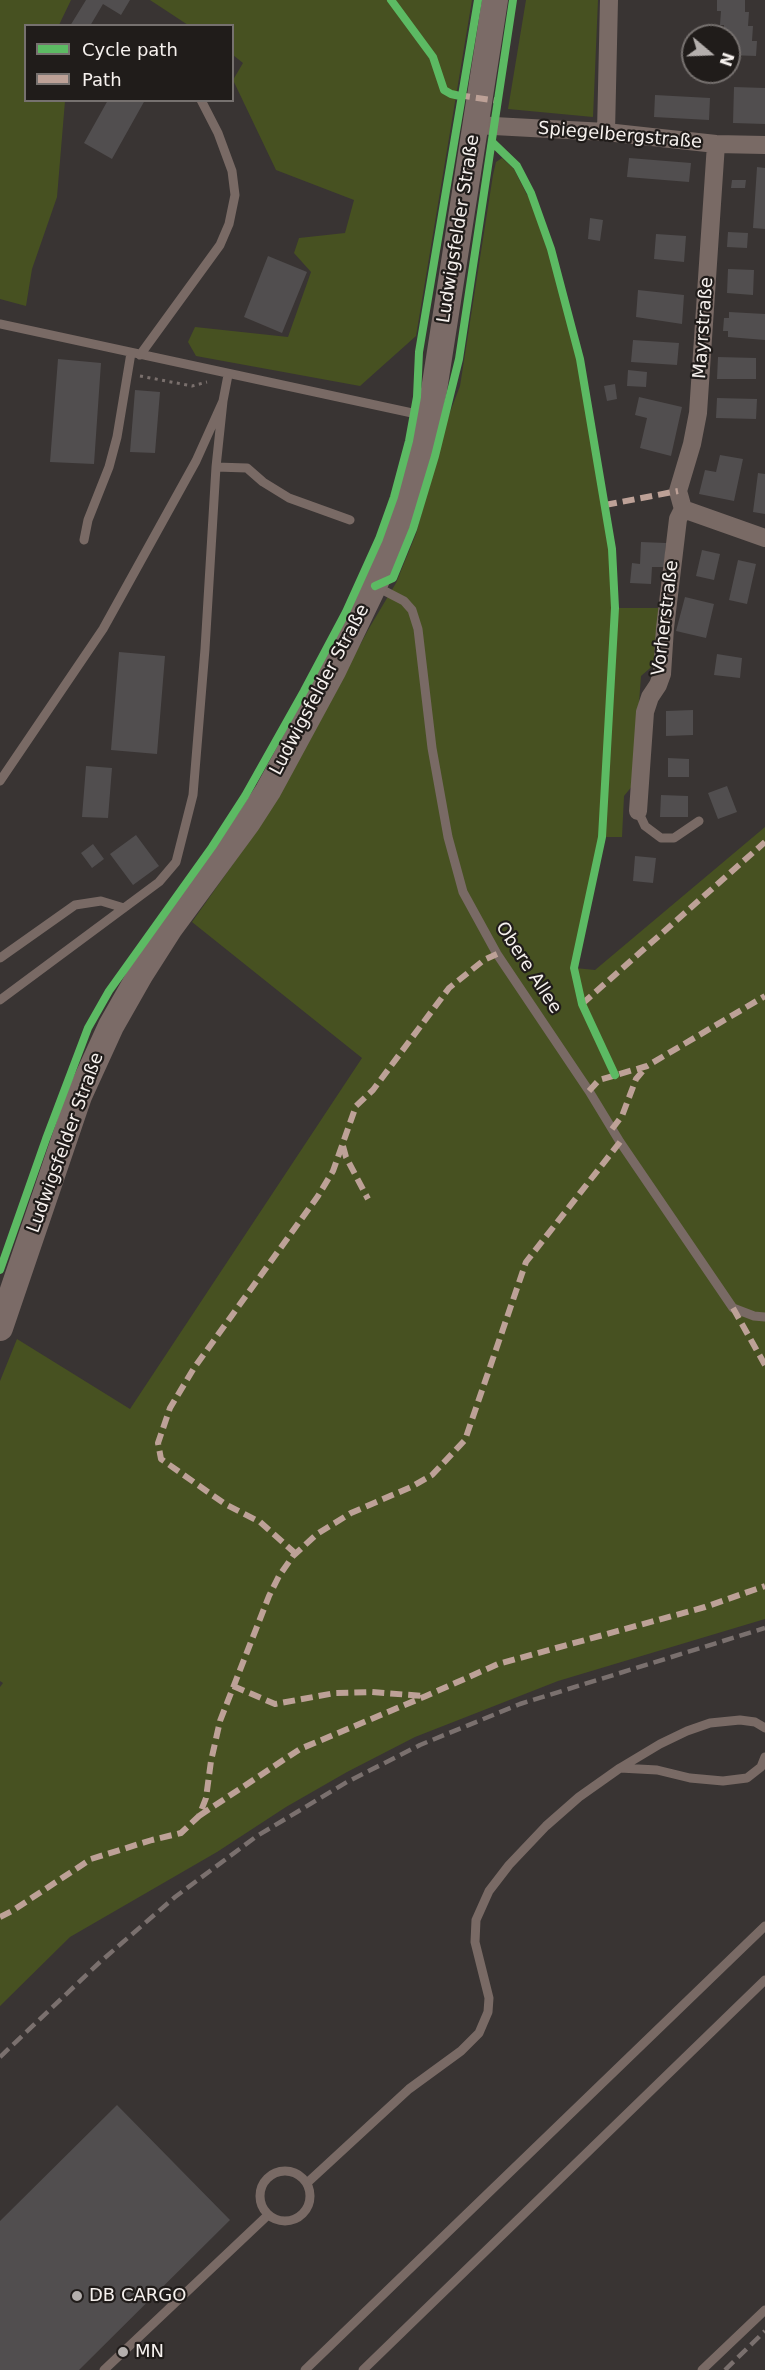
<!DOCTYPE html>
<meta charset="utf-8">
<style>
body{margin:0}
#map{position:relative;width:765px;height:2370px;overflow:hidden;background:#393433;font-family:"DejaVu Sans",sans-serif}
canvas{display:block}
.legend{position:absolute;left:24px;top:24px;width:210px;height:78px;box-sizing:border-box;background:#201c1a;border:2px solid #76716f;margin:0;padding:8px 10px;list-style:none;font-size:18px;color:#f6f1ee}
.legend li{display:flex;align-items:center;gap:12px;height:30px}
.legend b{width:30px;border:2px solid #76716f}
.north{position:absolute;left:681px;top:24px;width:60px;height:60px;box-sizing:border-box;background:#201c1a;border:2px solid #76716f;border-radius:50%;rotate:109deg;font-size:16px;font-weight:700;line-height:24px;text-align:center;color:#f6f1ee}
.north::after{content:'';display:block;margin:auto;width:21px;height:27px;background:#b4afad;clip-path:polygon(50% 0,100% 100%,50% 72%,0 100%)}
</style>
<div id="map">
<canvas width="765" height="2370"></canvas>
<ul class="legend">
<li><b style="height:8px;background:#5cba63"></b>Cycle path</li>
<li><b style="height:8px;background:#bda197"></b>Path</li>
</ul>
<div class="north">N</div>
</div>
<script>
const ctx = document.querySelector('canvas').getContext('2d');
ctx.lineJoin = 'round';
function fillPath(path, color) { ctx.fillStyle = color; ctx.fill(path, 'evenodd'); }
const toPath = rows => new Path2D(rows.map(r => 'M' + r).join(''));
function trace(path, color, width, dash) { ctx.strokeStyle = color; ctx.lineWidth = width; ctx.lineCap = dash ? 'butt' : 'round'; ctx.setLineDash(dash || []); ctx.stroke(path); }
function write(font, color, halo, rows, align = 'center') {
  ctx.font = font + ' "DejaVu Sans",sans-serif'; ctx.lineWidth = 4.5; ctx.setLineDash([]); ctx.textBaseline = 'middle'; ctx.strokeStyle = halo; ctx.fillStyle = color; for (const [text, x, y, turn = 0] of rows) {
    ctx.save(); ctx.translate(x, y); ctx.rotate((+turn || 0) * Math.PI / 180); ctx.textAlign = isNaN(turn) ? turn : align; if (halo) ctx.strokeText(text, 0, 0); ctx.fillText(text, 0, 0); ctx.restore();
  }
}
fillPath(toPath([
 [0,0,71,0,59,25,26,26,26,100,65,101,57,197,32,269,26,306,0,299],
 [150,0,472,0,416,336,360,386,196,356,188,342,195,327,288,337,311,272,294,253,299,238,345,233,354,200,276,170,233,80,243,63,233,55,232,26,188,25],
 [526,0,598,0,593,117,508,109],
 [502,158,514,169,527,195,531,193,551,249,580,359,612,549,615,608,659,608,656,663,641,676,633,785,624,796,622,837,602,837,575,968,595,970,765,827,765,1619,558,1681,415,1737,347,1772,286,1807,217,1852,70,1937,0,2006,0,1687,3,1683,0,1681,0,1381,17,1339,130,1409,362,1058,192,922,252,837,285,785,368,630,396,583,416,534,447,420,460,386,493,175,496,162]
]), '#475121');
fillPath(toPath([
 [86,0,130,0,121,15,103,4,90,26,70,26],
 [717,0,745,0,745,12,749,12,748,26,753,26,752,41,757,41,756,56,729,55,729,36,724,36,724,25,720,25,721,11,717,11],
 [734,87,765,88,765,124,733,123],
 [655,95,710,98,709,120,654,117],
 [108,100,145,100,112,159,84,143],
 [629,158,691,163,689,182,627,177],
 [757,167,765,168,765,229,753,228],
 [732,180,746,180,745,188,731,188],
 [590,218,603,220,600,241,588,239],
 [728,232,748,233,747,248,727,247],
 [656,234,686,236,684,262,654,259],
 [268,256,307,272,282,333,244,317],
 [728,269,754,270,753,295,727,293],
 [638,290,684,295,682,324,636,317],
 [729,312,765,314,765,340,728,337,728,331,723,331,724,318,729,318],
 [633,340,679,343,677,365,631,362],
 [718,357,756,358,756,379,717,379],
 [58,359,101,363,94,464,50,462],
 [628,370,647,372,646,387,627,386],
 [615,384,617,399,607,401,604,386],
 [135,390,160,392,155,453,130,452],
 [639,397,682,407,671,456,640,448,647,418,635,415],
 [717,398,757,399,756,419,716,418],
 [720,455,743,459,734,501,699,494,705,470,716,472],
 [758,473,765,474,765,514,753,512],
 [641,542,666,543,664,567,652,567,651,584,630,583,632,563,640,564],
 [702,550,720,554,714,580,696,576],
 [738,560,756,564,747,604,729,600],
 [685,597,714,604,706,638,676,631],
 [119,652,165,656,157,754,111,750],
 [717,654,742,658,740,678,714,675],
 [693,710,693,735,666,736,666,711],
 [668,758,689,759,689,777,668,777],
 [86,766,112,768,108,818,82,817],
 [727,786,737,812,718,819,708,793],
 [661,795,688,796,688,817,660,817],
 [136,835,159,866,133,885,110,854],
 [93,844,104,859,92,868,81,853],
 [635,856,656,858,653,883,633,881],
 [117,2105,230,2220,79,2370,0,2370,0,2221]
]), '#514e4f');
trace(toPath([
 [140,376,192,386,207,382]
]), '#7a706d', 3, [3, 4.5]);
trace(toPath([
 [0,324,426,416],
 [140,355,220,245,229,224,235,195,232,171,218,133,201,100],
 [216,467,247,468,263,482,289,498,350,520],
 [84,540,88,520,109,467,117,437,131,353],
 [375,586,404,601,412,610,418,629,432,748,448,837,463,892,497,954,589,1091,620,1142,733,1308,754,1316,765,1317],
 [0,781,103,629,196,461,223,401,228,375],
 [638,811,645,826,661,838,674,838,699,821],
 [0,958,75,905,101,901,124,908],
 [0,1000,159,882,176,862,193,795,205,649,216,467,223,401],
 [620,1768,657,1770,690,1778,723,1781,747,1778,761,1767,765,1757],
 '260 2196a25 25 0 1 1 50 0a25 25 0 1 1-50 0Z',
 [307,2183,409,2089,461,2051,479,2033,488,2012,489,1998,475,1942,476,1920,489,1891,509,1865,546,1826,579,1797,620,1768,660,1744,687,1731,710,1723,740,1720,755,1722,765,1728],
 [104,2370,268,2215],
 [305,2370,765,1926],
 [363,2370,765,1980],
 [702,2370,765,2310]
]), '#796a65', 9);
trace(toPath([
 [475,125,606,132,716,144,765,145],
 [606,132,609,0],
 [683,509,678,491,692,444,698,413,716,144],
 [638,811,645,712,650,697,658,685,662,674,665,628,678,519,683,509,765,538]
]), '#796a65', 18);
trace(toPath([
 [0,1328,79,1096,111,1026,140,975,170,928,248,822,268,791,333,671,393,546,418,465,434,390,495,0]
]), '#7b6b67', 26);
trace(toPath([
 [0,2057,100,1962,175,1897,257,1836,347,1782,420,1745,520,1704,765,1628],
 [725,2370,765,2331]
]), '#7a706e', 4.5, [12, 6]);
trace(toPath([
 [458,95,498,101],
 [605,505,678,491],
 [582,1004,765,842],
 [589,1091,599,1080,647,1066,765,996],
 [612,1129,622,1116,636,1079,647,1066],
 [343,1146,346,1157,368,1199],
 [733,1308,765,1365],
 [296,1554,260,1522,225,1504,161,1459,158,1443,170,1408,194,1368,318,1196,333,1171,356,1106,373,1090,449,988,484,960,497,954],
 [233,1686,275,1704,335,1693,372,1692,423,1696],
 [199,1816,300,1749,426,1696,498,1664,705,1607,765,1586],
 [0,1917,12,1911,91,1859,152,1840,181,1833,199,1816,206,1798,211,1761,220,1721,269,1596,279,1576,293,1556,317,1534,351,1513,411,1487,432,1475,465,1440,526,1262,620,1142]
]), '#bda197', 6, [12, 6]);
trace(toPath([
 [391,0,433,57,444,90,451,94,460,96],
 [492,142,517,166,531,193,551,249,580,359,612,549,615,608,602,837,574,968,582,1004,615,1075],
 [375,586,393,578,413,529,435,456,459,359,513,0],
 [0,1270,46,1139,88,1028,109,991,212,847,245,796,304,691,346,612,379,539,394,497,409,441,417,397,419,352,478,0]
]), '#5cba63', 8);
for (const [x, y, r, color] of [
 [77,2296,6,"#b4afad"],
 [123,2352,6,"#b4afad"]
]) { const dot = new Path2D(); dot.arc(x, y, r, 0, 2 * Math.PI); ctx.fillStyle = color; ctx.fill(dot); trace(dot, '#201c1a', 2); }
write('18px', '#f6f1ee', '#201c1a', [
 ["Spiegelbergstraße",620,136,5],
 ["Ludwigsfelder Straße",459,229,-81],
 ["Mayrstraße",704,328,-86],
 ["Vorherstraße",666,618,-83],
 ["Ludwigsfelder Straße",320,690,-62],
 ["Obere Allee",528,968,57],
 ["Ludwigsfelder Straße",66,1143,-70]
]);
write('18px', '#f6f1ee', '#201c1a', [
 ["DB CARGO",89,2296],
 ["MN",135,2352]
], 'left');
</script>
